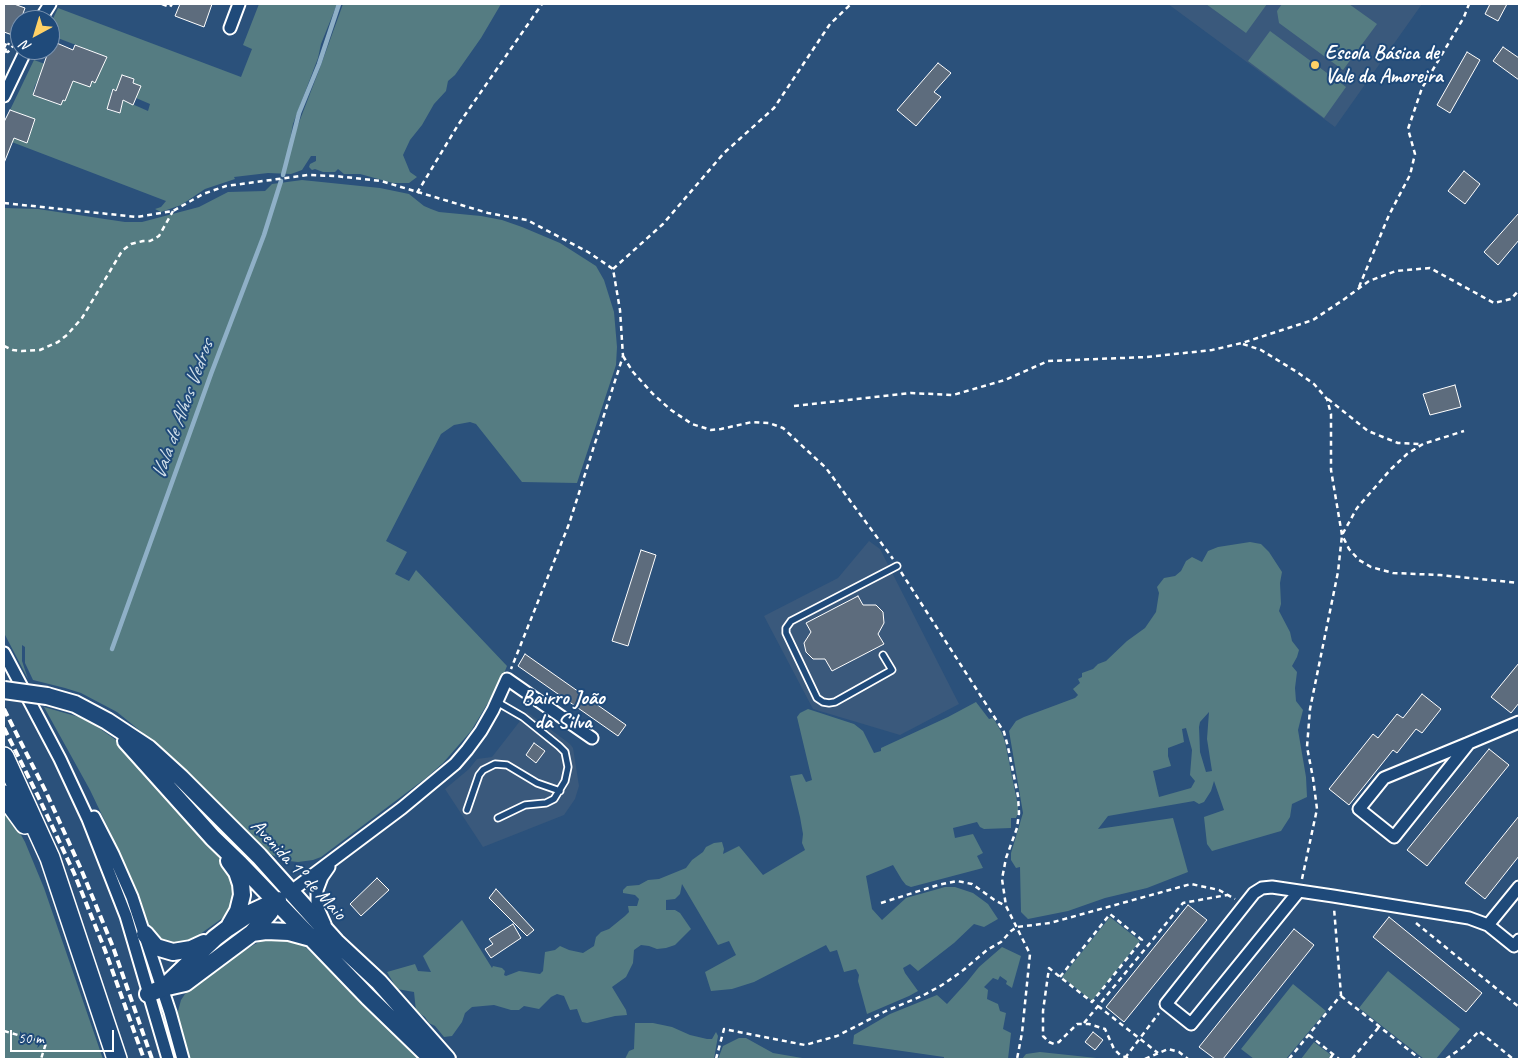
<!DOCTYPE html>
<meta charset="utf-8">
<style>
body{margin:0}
#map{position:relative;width:1523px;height:1063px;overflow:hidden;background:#2b517b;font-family:Caveat,sans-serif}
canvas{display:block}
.frame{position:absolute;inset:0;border:5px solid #fff;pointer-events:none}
.north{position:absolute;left:10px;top:10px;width:50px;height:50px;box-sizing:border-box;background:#1f4a7a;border:1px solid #7992af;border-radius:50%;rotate:219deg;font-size:14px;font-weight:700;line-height:20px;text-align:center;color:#fff}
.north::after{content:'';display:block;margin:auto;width:18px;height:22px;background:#ffd166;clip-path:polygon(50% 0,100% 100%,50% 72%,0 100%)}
.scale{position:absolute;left:10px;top:1030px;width:104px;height:22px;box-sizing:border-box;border:2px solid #fff;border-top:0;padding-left:6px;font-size:15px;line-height:18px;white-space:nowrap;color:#fff;-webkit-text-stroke:4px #1f4a7a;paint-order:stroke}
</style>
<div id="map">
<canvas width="1523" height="1063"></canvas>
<div class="frame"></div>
<div class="north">N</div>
<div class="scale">50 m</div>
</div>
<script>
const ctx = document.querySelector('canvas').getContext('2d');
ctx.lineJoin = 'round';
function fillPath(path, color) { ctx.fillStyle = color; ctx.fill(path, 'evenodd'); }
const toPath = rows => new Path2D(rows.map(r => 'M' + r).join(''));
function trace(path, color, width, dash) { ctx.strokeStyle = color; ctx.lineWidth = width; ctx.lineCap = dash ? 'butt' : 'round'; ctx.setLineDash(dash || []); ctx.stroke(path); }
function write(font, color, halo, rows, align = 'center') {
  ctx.font = font + ' Caveat,sans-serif'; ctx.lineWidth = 4; ctx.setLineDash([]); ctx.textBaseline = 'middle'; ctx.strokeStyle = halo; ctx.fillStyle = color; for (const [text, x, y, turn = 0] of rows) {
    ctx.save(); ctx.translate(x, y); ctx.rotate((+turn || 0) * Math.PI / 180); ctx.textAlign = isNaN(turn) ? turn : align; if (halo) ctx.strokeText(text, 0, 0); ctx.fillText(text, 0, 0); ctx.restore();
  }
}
fillPath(toPath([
 [1168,4,1422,4,1335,127],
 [869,541,880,549,959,704,900,735,813,709,764,616,838,578],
 [527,712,570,744,573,748,579,786,575,799,564,815,483,847,445,789,469,769,477,759,492,757]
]), '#3a597c');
fillPath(toPath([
 [259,4,337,4,321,44,318,58,293,124,288,151,321,65,343,4,501,4,481,38,455,75,448,81,446,91,434,104,422,125,410,140,403,155,410,172,417,177,409,183,393,183,360,174,344,174,338,169,335,172,323,172,315,169,312,170,309,167,310,164,316,161,316,156,311,156,302,170,291,174,268,173,234,177,235,179,205,189,181,205,161,212,155,209,161,207,166,201,4,139,4,134,27,143,35,119,10,110,34,60,45,64,34,88,33,95,60,105,63,100,65,101,73,80,72,74,95,82,107,57,50,35,50,25,58,8,241,77,252,49,243,45],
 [122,75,134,79,133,83,140,86,136,98,150,104,148,111,123,100,120,113,108,110,112,89,116,91],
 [1206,4,1267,4,1246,33],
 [1282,4,1349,4,1377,24,1343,70,1279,23,1277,11],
 [1270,31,1346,87,1324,118,1248,61],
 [302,180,380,188,409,194,424,206,431,209,439,212,481,216,502,220,522,227,560,243,596,266,604,280,614,312,617,347,616,365,577,483,522,482,476,424,470,422,454,425,441,434,386,541,407,552,395,574,409,581,416,570,507,666,495,696,492,696,471,731,443,763,426,778,321,857,313,860,298,862,289,861,272,855,207,795,149,738,117,712,81,693,65,688,33,680,25,663,25,647,22,645,22,661,28,679,4,633,4,208,38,209,125,222,142,222,199,207,228,192,265,191,272,184],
 [1250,542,1261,544,1269,552,1282,572,1280,583,1281,604,1279,611,1290,632,1292,641,1299,650,1297,657,1292,666,1297,672,1295,688,1296,701,1303,710,1298,730,1306,777,1307,797,1292,804,1290,817,1281,831,1212,851,1207,844,1204,817,1224,810,1214,781,1211,791,1204,802,1199,804,1194,801,1108,816,1098,829,1173,818,1188,872,1147,888,1105,898,1068,911,1028,919,1021,912,1020,867,1016,868,1011,860,1011,853,1023,813,1009,731,1016,721,1024,717,1075,698,1078,695,1073,689,1080,683,1078,679,1082,677,1082,673,1093,669,1098,664,1106,661,1127,641,1145,628,1156,612,1159,593,1157,587,1164,578,1175,576,1181,571,1186,561,1192,557,1202,562,1208,551,1218,547],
 [1209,712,1207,739,1212,771,1206,772,1200,752,1199,727,1200,722],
 [1186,728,1192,750,1190,775,1195,781,1191,788,1159,797,1153,771,1171,766,1168,756,1168,748,1184,742,1182,729],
 [976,702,989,719,993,718,995,721,1002,733,1005,742,1018,806,1018,813,1016,818,1011,818,1011,828,984,829,980,827,977,822,953,828,955,838,973,834,983,853,977,856,983,868,911,887,906,885,902,880,893,865,866,876,872,909,882,920,906,898,945,887,955,887,973,893,988,904,998,919,984,927,974,924,954,943,918,971,910,964,903,968,905,973,918,991,909,996,867,1014,858,981,859,975,856,969,844,972,837,950,830,952,826,945,754,982,732,989,711,991,705,972,736,955,729,941,718,945,682,884,680,894,675,899,666,900,666,910,675,910,680,913,691,929,675,945,666,948,657,949,649,946,641,945,634,950,633,963,626,977,612,987,626,1010,627,1015,615,1016,587,1023,582,1022,577,1009,570,1010,564,996,557,994,551,997,539,1009,524,1006,519,1010,511,1010,494,1005,472,1007,465,1013,462,1022,452,1036,444,1037,435,1026,429,1023,425,1017,416,1011,414,992,397,989,387,972,415,964,418,971,431,972,423,956,462,920,492,968,493,966,502,968,505,971,504,975,506,976,519,971,540,974,543,971,545,952,555,950,560,946,569,950,583,953,594,946,596,937,601,932,609,929,625,916,629,912,628,906,637,906,639,899,635,895,623,893,623,890,627,886,639,885,648,880,659,879,686,868,692,860,703,852,706,847,714,843,722,842,724,849,723,854,739,846,763,875,805,850,802,843,803,834,800,817,790,776,802,774,806,782,812,780,797,717,800,713,808,709,854,724,863,731,874,753,881,751,881,748,948,717],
 [44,707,79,717,93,724,119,742,216,852,229,867,237,889,230,911,224,917,189,942,182,945,162,942,149,928,131,879,112,836,90,790],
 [4,804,25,842,44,888,103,1059,4,1059],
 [1110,917,1140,941,1092,1001,1062,977],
 [269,936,299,941,423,1059,188,1059,177,1015,181,1000,185,994,203,980,245,950],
 [1002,947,1021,956,1012,988,1006,984,1007,981,1000,976,998,980,993,978,984,987,988,990,987,999,998,1004,1000,1011,1006,1013,1003,1029,1011,1033,1008,1059,944,1059,944,1057,853,1044,854,1035,890,1014,937,995,947,1004,967,982,979,967],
 [1388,971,1460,1029,1436,1059,1424,1059,1359,1008],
 [1293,984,1326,1011,1286,1059,1254,1059,1241,1049],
 [635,1023,653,1023,672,1027,690,1035,707,1039,712,1039,716,1032,718,1036,714,1059,625,1059,629,1051,634,1049],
 [739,1038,746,1038,773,1053,808,1059,718,1059,723,1046],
 [1314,1042,1331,1055,1328,1059,1301,1059],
 [1040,1052,1106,1059,1121,1059,1022,1059,1026,1054]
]), '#557c82');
trace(toPath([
 [283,175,299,113,319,64,339,4],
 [112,649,211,374,264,235,281,181]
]), '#8fb0c7', 4.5);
const building = toPath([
 [4,4,14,4,25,8,15,36,4,32,4,4],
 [180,4,212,4,204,27,175,16,180,4],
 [1490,4,1507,4,1498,21,1485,14,1490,4],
 [52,41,73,50,75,45,107,57,95,83,92,81,90,87,73,81,65,101,63,100,61,105,33,95,52,41],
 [1503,47,1519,58,1519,80,1493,61,1503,47],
 [1467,52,1480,60,1450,113,1437,105,1467,52],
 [938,63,951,73,934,92,941,97,916,126,897,110,938,63],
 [122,75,134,79,133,83,141,86,133,105,123,100,120,113,107,109,113,89,116,91,122,75],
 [10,110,35,119,27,143,14,138,4,163,4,122,10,110],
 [1464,171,1480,184,1465,204,1448,191,1464,171],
 [1519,213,1519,240,1498,265,1484,252,1519,213],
 [1455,385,1461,407,1430,415,1423,394,1455,385],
 [641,550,656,555,628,646,612,641,641,550],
 [858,596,863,605,876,605,883,612,884,623,878,634,884,644,832,671,825,659,813,659,806,652,804,643,811,632,806,623,858,596],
 [525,654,626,725,618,736,518,666,525,654],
 [1519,663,1519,703,1511,713,1491,697,1519,663],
 [1422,694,1441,709,1422,733,1416,729,1397,753,1393,750,1349,805,1329,789,1373,734,1378,738,1397,714,1403,718,1422,694],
 [534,743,545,751,536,763,526,755,534,743],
 [1489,749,1509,765,1427,866,1407,850,1489,749],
 [1519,816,1519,856,1485,899,1465,883,1519,816],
 [377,878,389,890,361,916,350,904,377,878],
 [496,889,534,930,527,936,489,898,496,889],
 [1188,905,1207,920,1124,1022,1106,1007,1188,905],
 [1389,917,1482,993,1466,1012,1373,937,1389,917],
 [513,924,521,938,491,958,485,949,493,944,489,939,513,924],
 [1294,929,1314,945,1223,1059,1215,1059,1199,1047,1294,929],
 [1093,1032,1103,1040,1095,1050,1085,1042,1093,1032]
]);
fillPath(building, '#5d6c7d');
trace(building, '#fff', 1);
const service = toPath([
 [883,655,892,670,835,702,829,703,823,702,817,698,786,633,786,628,791,621,897,566],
 [497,702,523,717,559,746,565,752,568,767,565,781,554,799,546,803,525,805,498,818],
 [467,810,479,775,483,770,495,764,507,765,537,783,560,791]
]);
const minor = toPath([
 [40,20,50,4],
 [230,28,239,4],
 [4,96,26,50],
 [4,653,60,759,88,819,126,916,168,1059],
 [1469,743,1394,837,1359,809,1384,778,1469,743,1519,722],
 [94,817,113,854,132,897,170,1012,183,1059],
 [1299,891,1191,1024,1166,1004,1254,893,1262,888,1272,887,1333,896,1469,918,1488,925,1514,946,1519,940],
 [290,892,402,808,455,764,467,750,481,731,493,710,507,679,592,738],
 [325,924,317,906,317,890,322,877,329,867],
 [1488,925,1519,887]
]);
const secondary = toPath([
 [47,696,75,704,107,721,148,748,181,778,259,856,336,942,379,982,447,1059],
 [126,741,213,838,240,864,368,997,432,1059],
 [229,861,237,872,241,884,242,895,238,911,230,925],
 [252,933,266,931,289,932,311,938],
 [145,934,156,947,173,952,191,949,204,943],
 [163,988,215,938,228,928,252,912,278,900],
 [148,994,163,988,185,983,197,974,252,933,270,912,276,902]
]);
const primary = toPath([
 [4,757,50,858,117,1059],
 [4,795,25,824]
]);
trace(service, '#fff', 9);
trace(minor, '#fff', 15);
trace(secondary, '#fff', 20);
trace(primary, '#fff', 22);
trace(toPath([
 [162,4,170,7,172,4],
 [4,48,7,42,9,43],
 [5,51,8,52,13,46],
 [4,53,9,43],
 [417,193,458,125,542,4],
 [4,203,137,217,173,211,203,194,226,186,308,175,335,176,381,181,488,213,527,220,588,252,613,269,620,310,623,356,569,524,511,669],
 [613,269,663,224,724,153,774,108,830,24,851,4],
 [1359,287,1389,215,1410,175,1415,154,1408,129,1422,88,1464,17,1469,4],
 [1243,344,1261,350,1297,372,1314,384,1327,399,1331,414,1331,470,1342,535,1349,549,1359,560,1371,567,1393,573,1440,575,1519,583],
 [4,346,13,350,22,351,40,350,58,342,67,335,82,318,122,251,131,244,143,241,150,241,159,236,173,211],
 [623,356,633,372,653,394,671,410,692,424,711,430,721,429,752,422,769,423,783,428,826,468,893,559],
 [1328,399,1368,431,1398,443,1421,444],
 [794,406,911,393,953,395,1005,380,1048,361,1147,357,1212,350,1242,343,1313,320,1343,300,1369,281,1396,271,1430,268,1494,303,1511,299,1519,290],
 [901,572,1004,732,1008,747,1018,796,1019,813,1017,828,1006,858,1002,879,1006,906,1030,954,1022,1033,1017,1059],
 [1302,879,1317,809,1313,778,1307,747,1310,709,1338,572,1342,535,1357,508,1391,469,1407,454,1423,444,1464,431],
 [881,903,938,885,957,881,972,884,996,901,1006,906],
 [1416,923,1519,1007],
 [1060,977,1110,914,1142,940,1092,1002,1060,977,1049,968,1043,1011,1043,1036,1049,1042,1054,1044,1059,1042,1077,1024,1089,1024,1105,1029,1114,1049,1120,1055,1130,1059],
 [1341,996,1420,1059],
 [1098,1006,1158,1053],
 [1084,1023,1183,903,1227,895],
 [4,1031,46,1043,41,1059],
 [1309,1035,1339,1059],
 [1125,1058,1159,1013],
 [716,1059,724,1029,805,1045,837,1036,886,1011,922,996,942,985,961,972,987,950,1001,942,1011,931,1017,927,1050,923,1191,884,1219,890,1235,899],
 [1145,1059,1168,1049,1179,1052,1188,1059],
 [1289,1059,1341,995,1334,908],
 [1330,1059,1333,1054],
 [1352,1059,1379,1027],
 [1446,1059,1466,1045,1479,1031,1513,1059]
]), '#fff', 2.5, [5, 4]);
trace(service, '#1f4a7a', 5.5);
trace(minor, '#1f4a7a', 11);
trace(secondary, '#1f4a7a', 16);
trace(primary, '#1f4a7a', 19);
trace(toPath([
 [4,709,46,792,81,869,113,947,152,1059],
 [4,728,38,796,74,873,105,950,144,1059]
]), '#fff', 4, [8, 4]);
const secondaryBridge = toPath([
 [4,690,47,696]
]);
trace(secondaryBridge, '#fff', 20, []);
trace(secondaryBridge, '#1f4a7a', 16);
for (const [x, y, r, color] of [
 [1315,65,5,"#ffd166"]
]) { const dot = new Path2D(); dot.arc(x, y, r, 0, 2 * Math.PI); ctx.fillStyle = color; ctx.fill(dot); trace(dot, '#1f4a7a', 2); }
write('bold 20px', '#fff', '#1f4a7a', [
 ["Escola Básica de",1325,54],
 ["Vale da Amoreira",1325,77]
], 'left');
write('20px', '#fff', '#1f4a7a', [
 ["Avenida 1º de Maio",298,870,47]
]);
write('italic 21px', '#d0dee8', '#1f4a7a', [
 ["Vala de Alhos Vedros",183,410,-70]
]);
write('bold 21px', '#fff', '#1f4a7a', [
 ["Bairro João",563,698],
 ["da Silva",563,722]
]);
</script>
